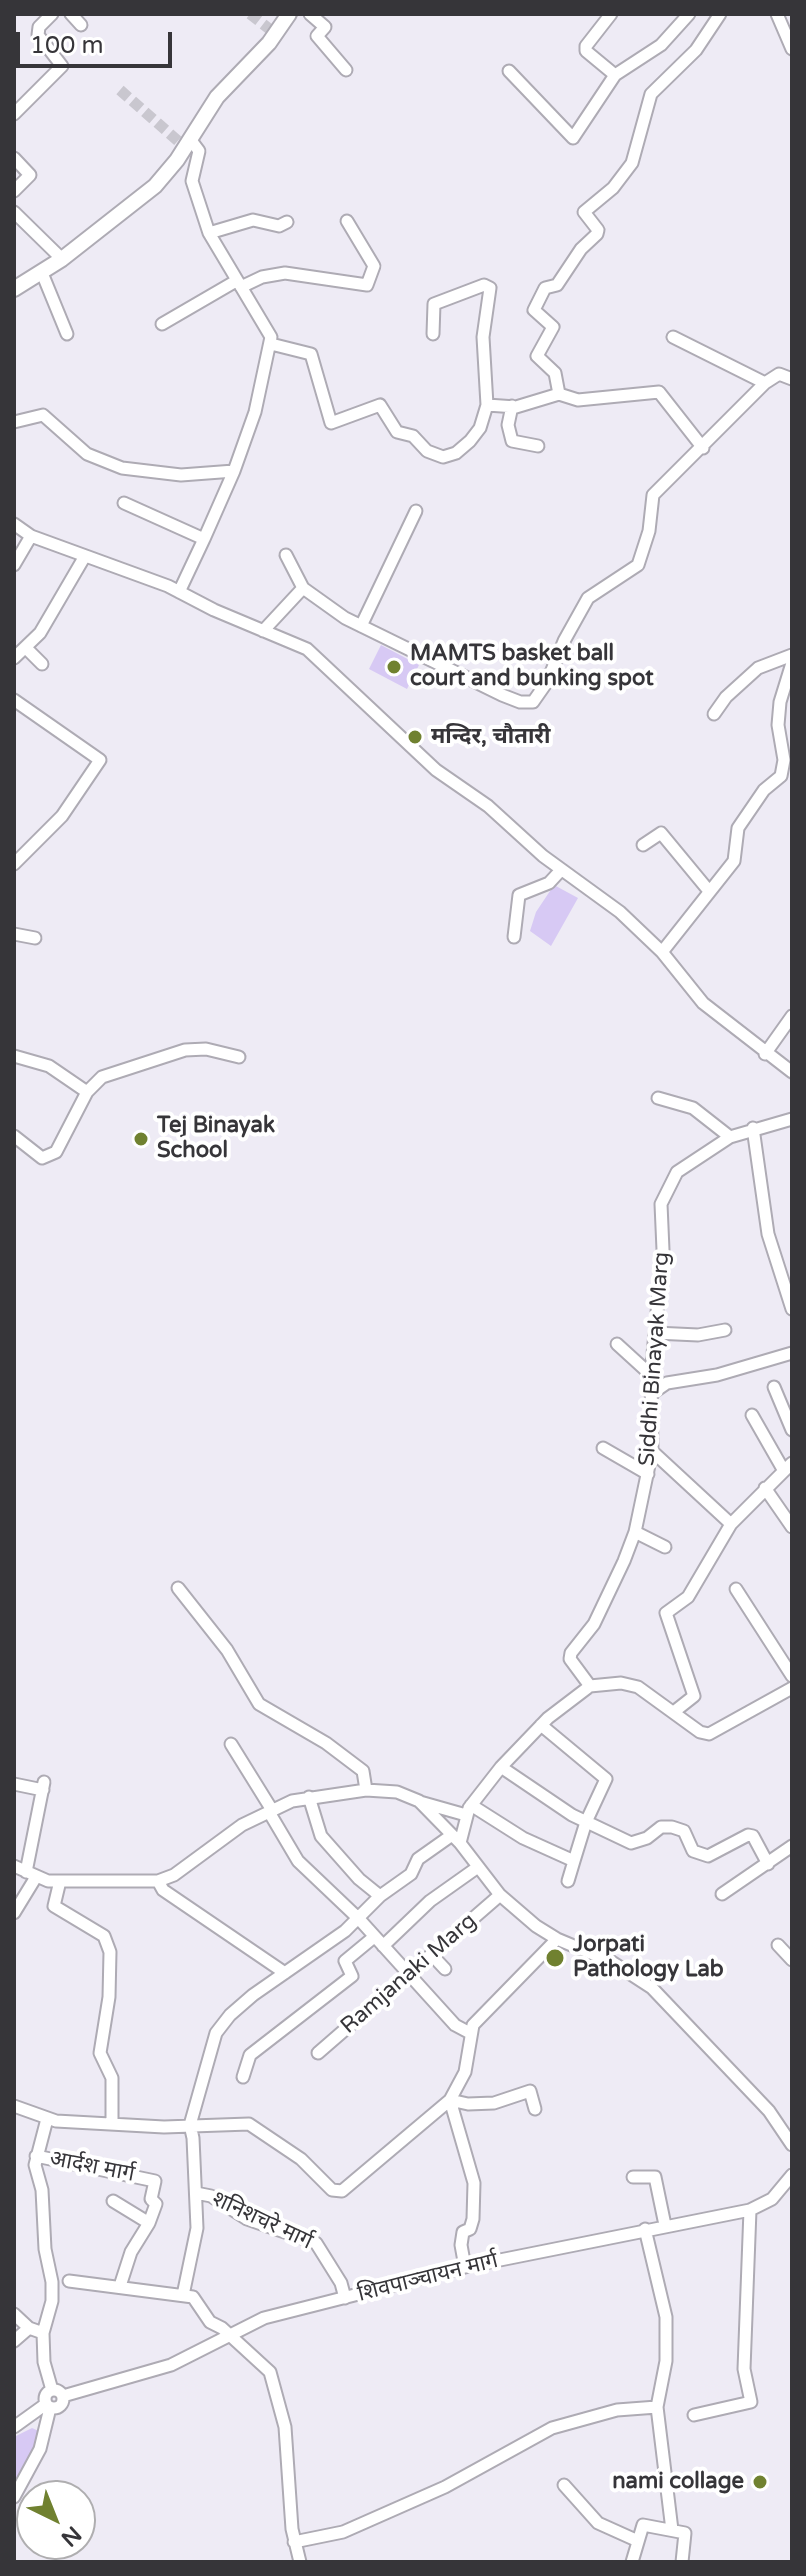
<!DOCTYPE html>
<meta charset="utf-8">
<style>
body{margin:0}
#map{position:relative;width:806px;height:2576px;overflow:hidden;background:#eeebf5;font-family:"Varela Round",sans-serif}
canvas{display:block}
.frame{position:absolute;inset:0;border:16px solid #363539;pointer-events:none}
.north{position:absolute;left:16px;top:2480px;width:80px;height:80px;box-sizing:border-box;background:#fff;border:2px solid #afaeb0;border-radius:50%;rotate:137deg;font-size:22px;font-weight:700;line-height:32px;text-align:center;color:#363539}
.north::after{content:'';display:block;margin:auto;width:28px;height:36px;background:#708130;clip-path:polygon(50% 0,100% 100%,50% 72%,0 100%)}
.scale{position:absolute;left:16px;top:32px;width:156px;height:36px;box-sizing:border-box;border:4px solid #363539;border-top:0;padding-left:10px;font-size:24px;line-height:28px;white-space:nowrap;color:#363539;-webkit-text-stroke:6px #fff;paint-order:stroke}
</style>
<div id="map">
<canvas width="806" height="2576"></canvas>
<div class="frame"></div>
<div class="north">N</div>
<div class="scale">100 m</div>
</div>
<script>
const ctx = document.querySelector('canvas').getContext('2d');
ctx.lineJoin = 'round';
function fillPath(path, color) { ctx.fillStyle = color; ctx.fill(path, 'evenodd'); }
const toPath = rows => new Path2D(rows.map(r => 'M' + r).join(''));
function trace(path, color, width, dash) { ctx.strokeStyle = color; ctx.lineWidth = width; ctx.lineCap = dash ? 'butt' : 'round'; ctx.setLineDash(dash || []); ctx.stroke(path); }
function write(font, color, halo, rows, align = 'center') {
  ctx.font = font + ' "Varela Round","Noto Sans Devanagari",sans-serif'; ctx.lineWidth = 8; ctx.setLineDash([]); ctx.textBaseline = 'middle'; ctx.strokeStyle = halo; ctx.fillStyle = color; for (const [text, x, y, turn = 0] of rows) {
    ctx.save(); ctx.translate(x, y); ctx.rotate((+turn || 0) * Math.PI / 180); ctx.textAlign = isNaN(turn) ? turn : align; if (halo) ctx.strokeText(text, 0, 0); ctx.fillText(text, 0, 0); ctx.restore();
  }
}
fillPath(toPath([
 [381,645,419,665,407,689,369,669],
 [554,885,578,898,551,946,530,931,536,912],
 [32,2428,41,2432,14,2488,14,2437]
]), '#d7c9f4');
trace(toPath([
 [250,14,276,34],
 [120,90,186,148]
]), '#c9c7cf', 11, [11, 5.5]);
const street = toPath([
 [71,14,81,25],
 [310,14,325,27,317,36,346,70],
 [611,14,586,46,586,51,615,75,661,45,689,14],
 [777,14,792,49],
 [509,71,573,138,615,75],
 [14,114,62,66,38,35,39,27,52,14],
 [14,158,30,175,14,191],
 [14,212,62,259],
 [209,233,253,220,279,226,287,222],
 [42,273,67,334],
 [241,287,262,277,285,273,367,285,374,266,347,221],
 [162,324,236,281],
 [433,334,434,304,484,285,490,288,483,337,487,405],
 [673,337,765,383],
 [271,344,311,354,331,423,380,405,397,432,413,436,427,451,443,457,456,453,470,441,480,428,487,405,516,407,559,394],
 [512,406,508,425,512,441,538,446],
 [14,422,43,415,87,454,122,468,181,475,234,471,255,412,271,337,209,233,192,181,199,151,190,139],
 [703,448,659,392,578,400,559,394,555,373,537,356,553,327,534,310,545,288,557,285,581,249,597,234,598,230,584,212,613,188,632,163,651,94,696,50,720,14],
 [124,503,204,539,234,471],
 [14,524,31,536,168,586,214,610,307,649,436,770,488,806,543,856,620,912,662,952,703,1003,792,1072],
 [286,555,303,588],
 [14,565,31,536],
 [179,592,204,539],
 [361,626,416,511],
 [263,631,303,588,345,618,502,695,520,702,533,702,547,682,564,641,588,598,638,565,649,531,653,495,765,383,779,374,792,379],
 [26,648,42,664],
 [14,658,40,633,85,556],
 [14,700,100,760,62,816,14,864],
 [714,714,726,697,758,668,792,655],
 [643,845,661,833,709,891],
 [14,934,35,938],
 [514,937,519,895,549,883,561,870],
 [662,952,734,861,738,828,764,790,781,776,784,760,778,725,780,702,792,663],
 [765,1054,792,1016],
 [14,1056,49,1066,87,1092,102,1077,185,1050,206,1049,239,1057],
 [658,1098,693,1108,730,1137,792,1119],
 [753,1128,768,1234,792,1309],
 [14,1136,42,1158,56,1152,87,1092],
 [655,1333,698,1335,725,1330],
 [617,1344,651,1375],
 [774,1387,792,1430],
 [651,1394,667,1383,717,1375,792,1353],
 [752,1415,784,1471],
 [603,1448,648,1474],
 [652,1451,731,1524],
 [765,1488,792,1527],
 [635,1532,665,1547],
 [178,1588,227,1650,259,1704,326,1743,363,1771,366,1790],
 [736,1589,792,1676],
 [590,1686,570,1659,571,1653,594,1624,624,1561,635,1532,652,1451,651,1375,663,1250,661,1204,677,1172,730,1137],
 [675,1711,694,1696,666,1613,688,1597,731,1524,792,1463],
 [231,1744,272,1810],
 [501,1767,572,1815,631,1843,647,1838,661,1827,672,1827,684,1831,693,1851,708,1856,748,1835,753,1836,768,1864],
 [14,1784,43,1790],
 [309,1797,321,1836,359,1879,380,1896],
 [420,1802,466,1815],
 [471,1805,523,1838,574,1861,586,1822,606,1779,541,1725],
 [269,1812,298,1861,359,1919,455,2025,470,2033],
 [460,1843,469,1808,501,1767,548,1718,590,1686,621,1683,638,1687,700,1732,709,1734,792,1688],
 [14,1866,48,1881,158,1881,174,1875,242,1825,292,1801,366,1790,397,1792,419,1801,460,1843,500,1895,536,1926,557,1939,612,1962,652,1988,769,2111,792,2145],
 [26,1872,44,1782],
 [60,1881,54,1906,104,1936,110,1952,109,1997,100,2053,112,2078,112,2123],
 [158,1881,163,1890,285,1973],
 [568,1881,574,1861],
 [722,1894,792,1846],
 [14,1913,36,1877],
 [778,1945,792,1960],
 [383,1946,430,1901,478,1867],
 [431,1954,445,1969],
 [318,2053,500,1895],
 [243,2077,250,2055,352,1976,345,1961,374,1937],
 [450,2100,474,2183,473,2219,470,2229,463,2232,461,2245,465,2267],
 [450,2100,468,2104,494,2103,530,2091,535,2109],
 [14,2106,56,2121,164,2127,249,2124,301,2159,332,2190,342,2191,450,2100,465,2072,473,2025,557,1939],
 [47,2119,35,2165,42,2190,45,2249,52,2282,52,2301,43,2333,44,2362,52,2390],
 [190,2125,216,2033,230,2015,253,1995,345,1931,380,1896,411,1874,418,1859,452,1835],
 [36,2156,155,2181,151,2199,156,2204,149,2223,113,2201],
 [633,2177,655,2177,665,2225],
 [196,2193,211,2196,247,2219,316,2243,341,2283,345,2298],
 [645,2229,666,2317,666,2361,657,2407,672,2530],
 [69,2281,193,2297,210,2322,222,2328,270,2372,285,2427,292,2529,300,2562],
 [120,2286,131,2252,149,2223],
 [183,2295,197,2228,193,2138,190,2125],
 [14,2314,29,2328,43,2333],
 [14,2341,29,2328],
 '45 2399a9 9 0 1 1 18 0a9 9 0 1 1-18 0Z',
 [63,2396,171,2365,264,2318,465,2267,750,2210,772,2199,792,2175],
 [694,2415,751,2402,744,2369,750,2210],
 [14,2427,46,2404],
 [564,2485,598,2523,638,2541],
 [14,2497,40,2449,50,2408],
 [294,2542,343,2532,445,2487,552,2428,617,2410,657,2407],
 [632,2562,643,2525,685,2533,682,2562]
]);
const secondary = toPath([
 [14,289,62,259,155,186,177,160,217,97,269,43,289,14]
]);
trace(street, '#aeabb4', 15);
trace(secondary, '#aeabb4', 18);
trace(street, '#fff', 11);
trace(secondary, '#fff', 14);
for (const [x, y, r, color] of [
 [394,667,8,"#708130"],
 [415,737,8,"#708130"],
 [141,1139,8,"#708130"],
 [555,1958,10,"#708130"],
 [760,2482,8,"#708130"]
]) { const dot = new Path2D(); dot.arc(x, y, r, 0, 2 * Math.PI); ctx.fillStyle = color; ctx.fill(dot); trace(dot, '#fff', 3); }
write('bold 22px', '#363539', '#fff', [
 ["MAMTS basket ball",410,654],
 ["court and bunking spot",410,679],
 ["मन्दिर, चौतारी",431,737],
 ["Tej Binayak",157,1126],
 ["School",157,1151],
 ["Jorpati",573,1945],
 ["Pathology Lab",573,1970],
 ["nami collage",744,2482,"right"]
], 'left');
write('22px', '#363539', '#fff', [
 ["Siddhi Binayak Marg",655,1359,-86],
 ["Ramjanaki Marg",409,1974,-41],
 ["आर्दश मार्ग",92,2167,11],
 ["शनिशचरे मार्ग",262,2221,25],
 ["शिवपाञ्चायन मार्ग",428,2278,-14]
]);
</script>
